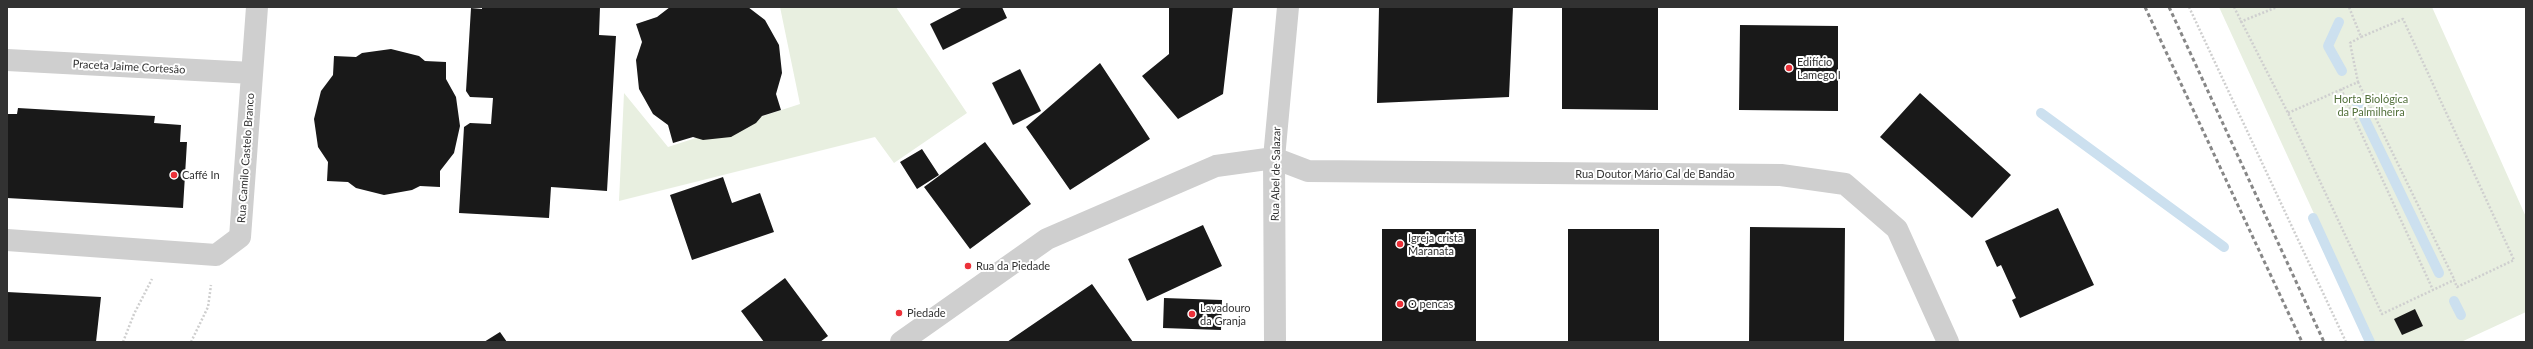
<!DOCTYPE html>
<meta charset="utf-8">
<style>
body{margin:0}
#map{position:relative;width:2533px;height:349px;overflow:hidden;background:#fff;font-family:Lato,sans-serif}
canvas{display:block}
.frame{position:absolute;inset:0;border:8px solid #323232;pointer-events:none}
</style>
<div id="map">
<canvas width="2533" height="349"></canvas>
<div class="frame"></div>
</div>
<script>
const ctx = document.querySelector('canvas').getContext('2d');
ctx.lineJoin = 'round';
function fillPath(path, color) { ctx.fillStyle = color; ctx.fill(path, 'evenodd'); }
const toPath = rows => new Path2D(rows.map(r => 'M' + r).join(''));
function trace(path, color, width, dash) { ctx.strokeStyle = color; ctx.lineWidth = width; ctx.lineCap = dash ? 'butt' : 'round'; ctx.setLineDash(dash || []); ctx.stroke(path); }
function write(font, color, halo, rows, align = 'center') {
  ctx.font = font + ' Lato,sans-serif'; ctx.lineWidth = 4; ctx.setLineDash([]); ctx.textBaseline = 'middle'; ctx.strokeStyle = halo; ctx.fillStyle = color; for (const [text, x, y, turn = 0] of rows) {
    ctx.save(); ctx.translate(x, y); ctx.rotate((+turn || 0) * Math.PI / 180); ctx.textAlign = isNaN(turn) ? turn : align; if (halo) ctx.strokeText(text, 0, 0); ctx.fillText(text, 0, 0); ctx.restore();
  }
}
fillPath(toPath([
 [780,7,896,7,967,113,894,163,875,137,619,201,624,93,668,147,800,104],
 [2219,7,2432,7,2526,217,2526,312,2461,342,2373,342]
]), '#e8efe0');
trace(toPath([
 [2339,22,2328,46,2342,71],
 [2357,103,2439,273],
 [2041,113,2224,247],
 [2313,218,2370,342],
 [2454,301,2461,315]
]), '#cce0ef', 10);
fillPath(toPath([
 [482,7,600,7,599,35,616,36,607,191,551,187,549,218,459,213,464,127,470,123,491,124,493,98,470,97,466,91,471,8,482,9],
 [670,7,748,7,765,20,779,45,782,73,776,94,781,110,762,116,756,123,731,137,703,140,693,137,673,143,668,125,653,114,639,89,636,60,642,42,636,24,657,17],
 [963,7,1002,7,1007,18,943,50,930,24],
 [1169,7,1233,7,1223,94,1178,119,1142,76,1169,54],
 [1379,7,1513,7,1509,97,1377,103],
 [1562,7,1658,7,1658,110,1562,109],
 [1740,25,1838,26,1838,111,1739,110],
 [391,49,419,56,425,61,446,62,446,79,456,97,460,126,454,153,440,171,440,187,420,186,412,190,384,195,356,188,348,182,327,181,328,162,318,147,314,119,321,91,333,75,334,56,356,57,362,53],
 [1100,63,1150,139,1070,190,1026,127],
 [1020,69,1041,111,1013,125,992,83],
 [1920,93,2011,175,1972,218,1880,137],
 [18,108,155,116,154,123,181,125,180,142,187,142,183,208,7,198,7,114,17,114],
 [985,142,1031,204,970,249,924,187],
 [922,149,939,175,917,189,900,162],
 [723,177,732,203,760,193,774,232,692,260,670,195],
 [2058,208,2094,285,2020,318,2012,300,2016,298,2001,265,1997,267,1985,241],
 [1203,225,1222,266,1147,301,1128,259],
 [1750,227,1845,228,1844,342,1749,342],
 [1382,229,1476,229,1476,342,1382,342],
 [1568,229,1659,229,1659,342,1568,342],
 [785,278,828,336,820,342,764,342,741,311],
 [1092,284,1133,342,1007,342],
 [7,292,101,297,96,342,7,342],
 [1164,298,1222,300,1221,330,1163,328],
 [2415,309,2423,326,2402,335,2394,319],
 [500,332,507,342,484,342]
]), '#191919');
trace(toPath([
 [2189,7,2346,342],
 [2234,7,2288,113,2382,314,2454,280,2457,287,2514,260,2403,19,2361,37,2349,7],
 [2240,22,2277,7],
 [2358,82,2454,279],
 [2341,89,2433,290],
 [2288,113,2358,82,2350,43,2361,37],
 [123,342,134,314,152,279],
 [191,342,208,307,211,285]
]), '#cfcfcf', 2.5, [2, 2]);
trace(toPath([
 [7,60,252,73],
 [7,240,216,255,240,237,257,7],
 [901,342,1047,239,1216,166,1274,158,1308,171,1781,175,1845,184,1897,229,1948,342],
 [1275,342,1274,158,1288,7]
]), '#cfcfcf', 22);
trace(toPath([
 [2145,7,2302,342],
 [2169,7,2324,342]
]), '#878787', 3, [4, 3]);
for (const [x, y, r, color] of [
 [1789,68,4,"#ec3139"],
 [174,175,4,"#ec3139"],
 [1400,244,4,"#ec3139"],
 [968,266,4,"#ec3139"],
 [1400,304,4,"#ec3139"],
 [899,313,4,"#ec3139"],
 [1192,314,4,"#ec3139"]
]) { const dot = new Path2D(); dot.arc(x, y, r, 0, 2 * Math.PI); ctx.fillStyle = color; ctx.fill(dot); trace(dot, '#fff', 1.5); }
write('11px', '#323232', '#fff', [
 ["Edifício",1797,62],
 ["Lamego I",1797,75],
 ["Caffé In",182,175],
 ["Igreja cristã",1408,238],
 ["Maranata",1408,251],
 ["Rua da Piedade",976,266],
 ["O pencas",1408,304],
 ["Lavadouro",1200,308],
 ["da Granja",1200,321],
 ["Piedade",907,313]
], 'left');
write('11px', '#323232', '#fff', [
 ["Praceta Jaime Cortesão",129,67,3],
 ["Rua Camilo Castelo Branco",246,158,-86],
 ["Rua Abel de Salazar",1276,174,-89],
 ["Rua Doutor Mário Cal de Bandão",1655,174]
]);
write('11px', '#53713c', '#fff', [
 ["Horta Biológica",2371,99],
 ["da Palmilheira",2371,112]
]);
</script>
